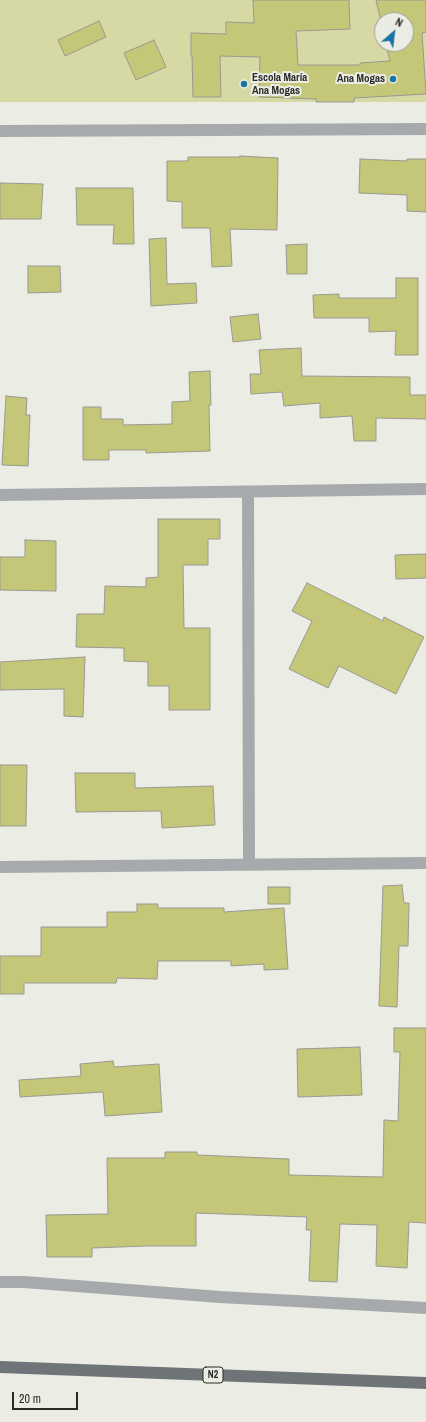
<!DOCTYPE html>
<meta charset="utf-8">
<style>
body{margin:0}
#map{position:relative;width:426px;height:1422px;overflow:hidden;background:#ebece4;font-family:"Archivo Narrow",sans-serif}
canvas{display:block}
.north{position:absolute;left:374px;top:12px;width:40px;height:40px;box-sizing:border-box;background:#ebece4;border:1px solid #9e9e98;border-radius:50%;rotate:28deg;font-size:11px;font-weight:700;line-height:16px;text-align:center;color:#2a2a27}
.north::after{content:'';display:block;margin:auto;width:14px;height:18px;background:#1773a1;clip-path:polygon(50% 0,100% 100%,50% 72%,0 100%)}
.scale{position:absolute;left:12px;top:1392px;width:66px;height:18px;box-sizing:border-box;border:2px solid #2a2a27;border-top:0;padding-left:5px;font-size:12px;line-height:14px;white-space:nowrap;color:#2a2a27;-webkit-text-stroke:3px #ebece4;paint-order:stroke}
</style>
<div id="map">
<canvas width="426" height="1422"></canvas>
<div class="north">N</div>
<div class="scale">20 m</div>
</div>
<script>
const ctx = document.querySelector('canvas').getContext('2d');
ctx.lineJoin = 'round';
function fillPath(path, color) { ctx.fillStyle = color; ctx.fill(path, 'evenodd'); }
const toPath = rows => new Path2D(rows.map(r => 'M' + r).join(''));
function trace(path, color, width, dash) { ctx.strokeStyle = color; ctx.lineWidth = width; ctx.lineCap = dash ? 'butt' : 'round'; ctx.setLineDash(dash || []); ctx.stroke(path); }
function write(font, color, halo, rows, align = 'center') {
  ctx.font = font + ' "Archivo Narrow",sans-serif'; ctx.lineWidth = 4; ctx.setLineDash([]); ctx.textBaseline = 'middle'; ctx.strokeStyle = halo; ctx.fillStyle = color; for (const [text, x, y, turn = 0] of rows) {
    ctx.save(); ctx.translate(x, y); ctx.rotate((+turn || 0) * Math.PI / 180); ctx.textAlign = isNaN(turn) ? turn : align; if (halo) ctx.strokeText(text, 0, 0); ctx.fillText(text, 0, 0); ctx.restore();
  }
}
fillPath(toPath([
 [0,0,426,0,426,102,0,102],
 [382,20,406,20,406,44,382,44]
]), '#d6d9a4');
const building = toPath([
 [253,0,349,0,350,29,296,31,298,65,360,65,360,63,390,61,386,44,406,44,406,20,382,20,382,26,376,0,426,0,426,32,422,33,426,94,354,98,354,102,316,102,316,99,259,97,260,57,220,56,221,97,193,97,192,56,191,56,191,33,226,34,226,22,254,23,253,0],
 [99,21,106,37,65,56,58,40,99,21],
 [154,40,166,67,136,80,124,53,154,40],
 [240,156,278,158,277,230,230,229,232,266,212,267,210,228,182,228,182,202,167,201,167,161,188,161,188,157,240,157,240,156],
 [360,159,407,161,407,159,426,159,426,212,407,211,407,195,359,193,360,159],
 [0,183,43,184,41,219,0,219,0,183],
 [76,188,133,188,134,244,113,244,114,225,77,225,76,188],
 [166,238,167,284,196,283,197,303,151,306,149,239,166,238],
 [307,244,307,274,287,274,286,245,307,244],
 [28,266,60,266,61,292,28,293,28,266],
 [396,278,418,278,418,355,395,355,396,331,369,332,369,318,314,318,313,295,339,294,339,298,396,298,396,278],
 [258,314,261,339,233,342,230,317,258,314],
 [301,348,302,376,410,377,410,395,426,395,426,419,376,418,376,441,354,441,352,416,320,418,320,403,284,406,282,392,251,394,250,374,261,374,259,350,301,348],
 [210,371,211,405,209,405,210,451,146,453,146,450,109,450,109,460,83,460,83,407,101,407,101,419,123,419,123,425,172,424,172,402,190,401,189,372,210,371],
 [6,396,27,398,26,415,30,415,28,466,2,465,6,396],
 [158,519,220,519,220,539,208,539,208,565,183,565,184,628,210,628,210,710,169,710,169,686,148,686,148,662,124,661,124,648,76,647,77,614,104,614,105,586,146,587,146,578,158,577,158,519],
 [25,540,56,541,56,591,0,590,0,557,25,557,25,540],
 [426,554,426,578,396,579,395,555,426,554],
 [307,583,383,621,384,617,424,637,396,694,339,666,328,688,289,669,312,621,292,611,307,583],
 [85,657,83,717,64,716,64,689,0,690,0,662,85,657],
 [0,765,27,765,26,826,0,826,0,765],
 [75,773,135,773,135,788,213,786,215,825,162,828,161,811,76,812,75,773],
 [402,885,404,903,409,903,408,946,399,946,397,1007,379,1006,383,886,402,885],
 [268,887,290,887,290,904,268,904,268,887],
 [137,904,158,904,158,908,224,908,224,912,284,908,288,969,264,970,264,964,231,966,231,961,158,961,157,979,117,978,116,983,24,983,24,994,0,994,0,956,41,956,41,927,107,927,107,912,137,912,137,904],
 [394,1028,426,1028,426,1223,409,1222,407,1268,376,1266,377,1225,340,1224,337,1282,309,1281,311,1230,306,1230,307,1217,196,1213,196,1246,146,1246,92,1248,92,1257,47,1257,46,1215,108,1214,107,1158,165,1158,165,1152,197,1152,197,1155,289,1159,289,1175,383,1177,384,1120,398,1121,400,1052,394,1052,394,1028],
 [360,1047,362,1095,298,1097,297,1049,360,1047],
 [113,1061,114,1067,159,1064,162,1112,105,1116,103,1092,20,1097,19,1080,81,1076,80,1064,113,1061]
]);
fillPath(building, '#c4c778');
trace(building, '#999992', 1);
trace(toPath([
 [0,131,426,129],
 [248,492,249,865],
 [0,495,426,489],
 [0,867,426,863],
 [0,1282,24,1282,220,1297,426,1308]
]), '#a7aaac', 12);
trace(toPath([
 [0,1367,426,1383]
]), '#6e7478', 12);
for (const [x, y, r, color] of [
 [393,79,4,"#1773a1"],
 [244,84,4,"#1773a1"]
]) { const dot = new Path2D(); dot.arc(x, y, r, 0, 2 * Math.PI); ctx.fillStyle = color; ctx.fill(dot); trace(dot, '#ebece4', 1.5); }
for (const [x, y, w] of [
 [213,1375,20]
]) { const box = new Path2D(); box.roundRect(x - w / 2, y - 8, w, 16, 3); ctx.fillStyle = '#ebece4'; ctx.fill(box); trace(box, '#2a2a27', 1); }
write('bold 10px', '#2a2a27', null, [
 ["N2",213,1375]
]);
write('bold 11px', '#2a2a27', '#ebece4', [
 ["Escola María",252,78],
 ["Ana Mogas",252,91],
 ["Ana Mogas",385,79,"right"]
], 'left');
</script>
